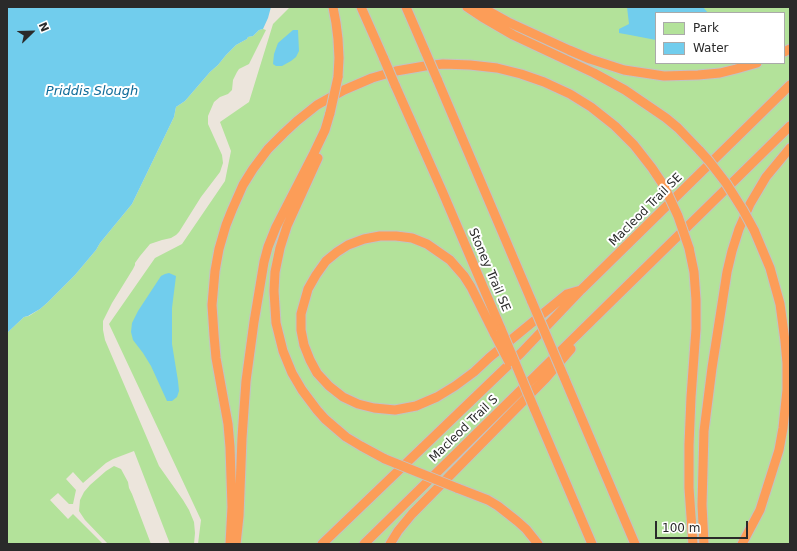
<!DOCTYPE html>
<style>
body{margin:0}
#map{position:relative;width:797px;height:551px;overflow:hidden;background:#ece5dc;font-family:"DejaVu Sans",sans-serif}
canvas{display:block}
.frame{position:absolute;inset:0;border:8px solid #2a2a2a;pointer-events:none}
.legend{position:absolute;left:655px;top:12px;width:130px;height:52px;box-sizing:border-box;background:#fff;border:1px solid #aaa;margin:0;padding:5px 7px;list-style:none;font-size:12px;color:#2a2a2a}
.legend li{display:flex;align-items:center;gap:8px;height:20px}
.legend b{width:20px;border:1px solid #aaa}
.north{position:absolute;left:12px;top:12px;width:40px;height:40px;-webkit-text-stroke:3px #fff;paint-order:stroke;rotate:67deg;font-size:11px;font-weight:700;line-height:16px;text-align:center;color:#2a2a2a}
.north::after{content:'';display:block;margin:auto;width:14px;height:18px;background:#2a2a2a;clip-path:polygon(50% 0,100% 100%,50% 72%,0 100%)}
.scale{position:absolute;left:655px;top:521px;width:93px;height:18px;box-sizing:border-box;border:2px solid #2a2a2a;border-top:0;padding-left:5px;font-size:12px;line-height:14px;white-space:nowrap;color:#2a2a2a;-webkit-text-stroke:3px #fff;paint-order:stroke}
</style>
<div id="map">
<canvas width="797" height="551"></canvas>
<div class="frame"></div>
<ul class="legend">
<li><b style="height:11px;background:#b3e29a"></b>Park</li>
<li><b style="height:11px;background:#71cded"></b>Water</li>
</ul>
<div class="north">N</div>
<div class="scale">100 m</div>
</div>
<script>
const ctx = document.querySelector('canvas').getContext('2d');
ctx.lineJoin = 'round';
function fillPath(path, color) { ctx.fillStyle = color; ctx.fill(path, 'evenodd'); }
const toPath = rows => new Path2D(rows.map(r => 'M' + r).join(''));
function trace(path, color, width, dash) { ctx.strokeStyle = color; ctx.lineWidth = width; ctx.lineCap = dash ? 'butt' : 'round'; ctx.setLineDash(dash || []); ctx.stroke(path); }
function write(font, color, halo, rows, align = 'center') {
  ctx.font = font + ' "DejaVu Sans",sans-serif'; ctx.lineWidth = 4; ctx.setLineDash([]); ctx.textBaseline = 'middle'; ctx.strokeStyle = halo; ctx.fillStyle = color; for (const [text, x, y, turn = 0] of rows) {
    ctx.save(); ctx.translate(x, y); ctx.rotate((+turn || 0) * Math.PI / 180); ctx.textAlign = isNaN(turn) ? turn : align; if (halo) ctx.strokeText(text, 0, 0); ctx.fillText(text, 0, 0); ctx.restore();
  }
}
fillPath(toPath([
 [290,7,790,7,790,544,198,544,201,520,109,324,155,258,182,244,225,181,231,151,220,122,249,102,273,24],
 [656,13,784,13,784,63,656,63],
 [263,29,266,30,249,64,239,69,237,72,233,80,232,90,228,94,220,97,214,102,208,116,208,124,222,155,223,163,220,172,201,197,179,232,176,235,171,238,162,240,150,244,140,256,135,263,135,265,133,269,112,303,103,321,103,330,105,340,159,466,183,500,189,510,194,522,195,533,194,544,170,544,134,451,113,459,106,463,83,483,73,472,66,479,76,490,73,504,69,504,58,493,50,500,68,519,73,514,103,544,7,544,7,333,24,317,29,316,40,309,47,303,75,275,96,250,100,243,132,204,174,117,176,107,185,101,210,72,218,65,226,55,236,45,247,39,248,37,253,36,259,30],
 [114,466,121,469,128,482,129,488,132,494,151,544,108,544,85,520,79,511,80,500,84,492,90,485,106,471]
]), '#b3e29a');
fillPath(toPath([
 [7,7,271,7,268,18,263,29,259,30,253,36,248,37,247,39,236,45,226,55,218,65,210,72,185,101,176,107,174,117,132,204,100,243,96,250,75,275,47,303,40,309,28,316,24,317,7,333],
 [627,7,703,7,708,13,656,13,656,40,630,35,619,33,619,29,629,24],
 [293,30,298,30,299,51,296,57,291,61,282,66,276,66,273,64,274,54,278,43],
 [169,273,176,276,172,308,172,344,178,381,179,391,177,397,172,401,167,401,151,366,143,353,133,340,131,332,132,323,138,311,161,276,165,274]
]), '#71cded');
const motorway = toPath([
 [333,7,336,23,338,39,339,58,338,77],
 [361,7,384,59],
 [406,7,425,51],
 [467,7,482,17,513,35,594,73,625,90,666,118,678,128,700,151],
 [481,7,508,22,569,50,590,59,624,70,664,76,698,75,720,73,736,69,757,63],
 [784,52,790,49],
 [437,79,532,302],
 [395,85,443,193,501,329],
 [318,158,287,226,280,248,275,272,274,291,276,323,283,351,292,373,302,390,317,410,325,419,346,437,361,446,385,459],
 [689,248,694,272,696,300,696,329,691,397,689,445,689,488,693,544],
 [495,335,471,287,464,276,450,260,427,244,412,238,396,236,380,236,364,239,348,245,337,252,326,261,316,275,308,289,301,314,301,330,304,345,310,360,317,373,329,386,343,397,358,404,374,408,395,410,416,406,437,397,455,386,474,372,490,357,567,294,581,290],
 [564,377,635,544],
 [534,408,592,544],
 [457,488,488,500,498,506,517,521,526,529,538,544],
 [230,544,232,507,230,447,228,424,216,358,214,335,212,305,215,271,219,249,226,225,232,210,243,185,253,169,268,149,284,133,297,121,317,105,344,90,372,78,396,71,425,66,443,64,470,65,497,68,521,74,544,82,570,94,591,107,615,126,634,145,652,168,664,186],
 [236,544,239,516,242,438,246,381,254,322,264,262,268,247,276,227,314,153,325,130,330,113],
 [322,544,521,353,581,290,790,85],
 [364,544,790,126],
 [390,544,398,531,412,514,546,378,571,349],
 [704,544,702,505,704,431,712,368,727,272,732,251,739,229,750,204,766,177,790,148],
 [742,544,760,510,779,450,783,428,787,390,787,363,785,341,780,304,770,268,754,230]
]);
trace(motorway, '#c3c3c3', 11);
trace(motorway, '#fc9d58', 9);
const motorwayBridge = toPath([
 [425,51,437,79],
 [384,59,395,85],
 [330,113,338,77],
 [700,151,709,161,726,183,743,210,754,230],
 [664,186,678,216,689,248],
 [532,302,564,377],
 [501,329,534,408],
 [495,335,509,362],
 [385,459,457,488]
]);
trace(motorwayBridge, '#c3c3c3', 11, []);
trace(motorwayBridge, '#fc9d58', 9);
write('12px', '#2a2a2a', '#fff', [
 ["Macleod Trail SE",646,210,-45],
 ["Stoney Trail SE",489,270,67],
 ["Macleod Trail S",464,429,-44]
]);
write('italic 13px', '#0f6b99', '#fff', [
 ["Priddis Slough",92,92]
]);
</script>
